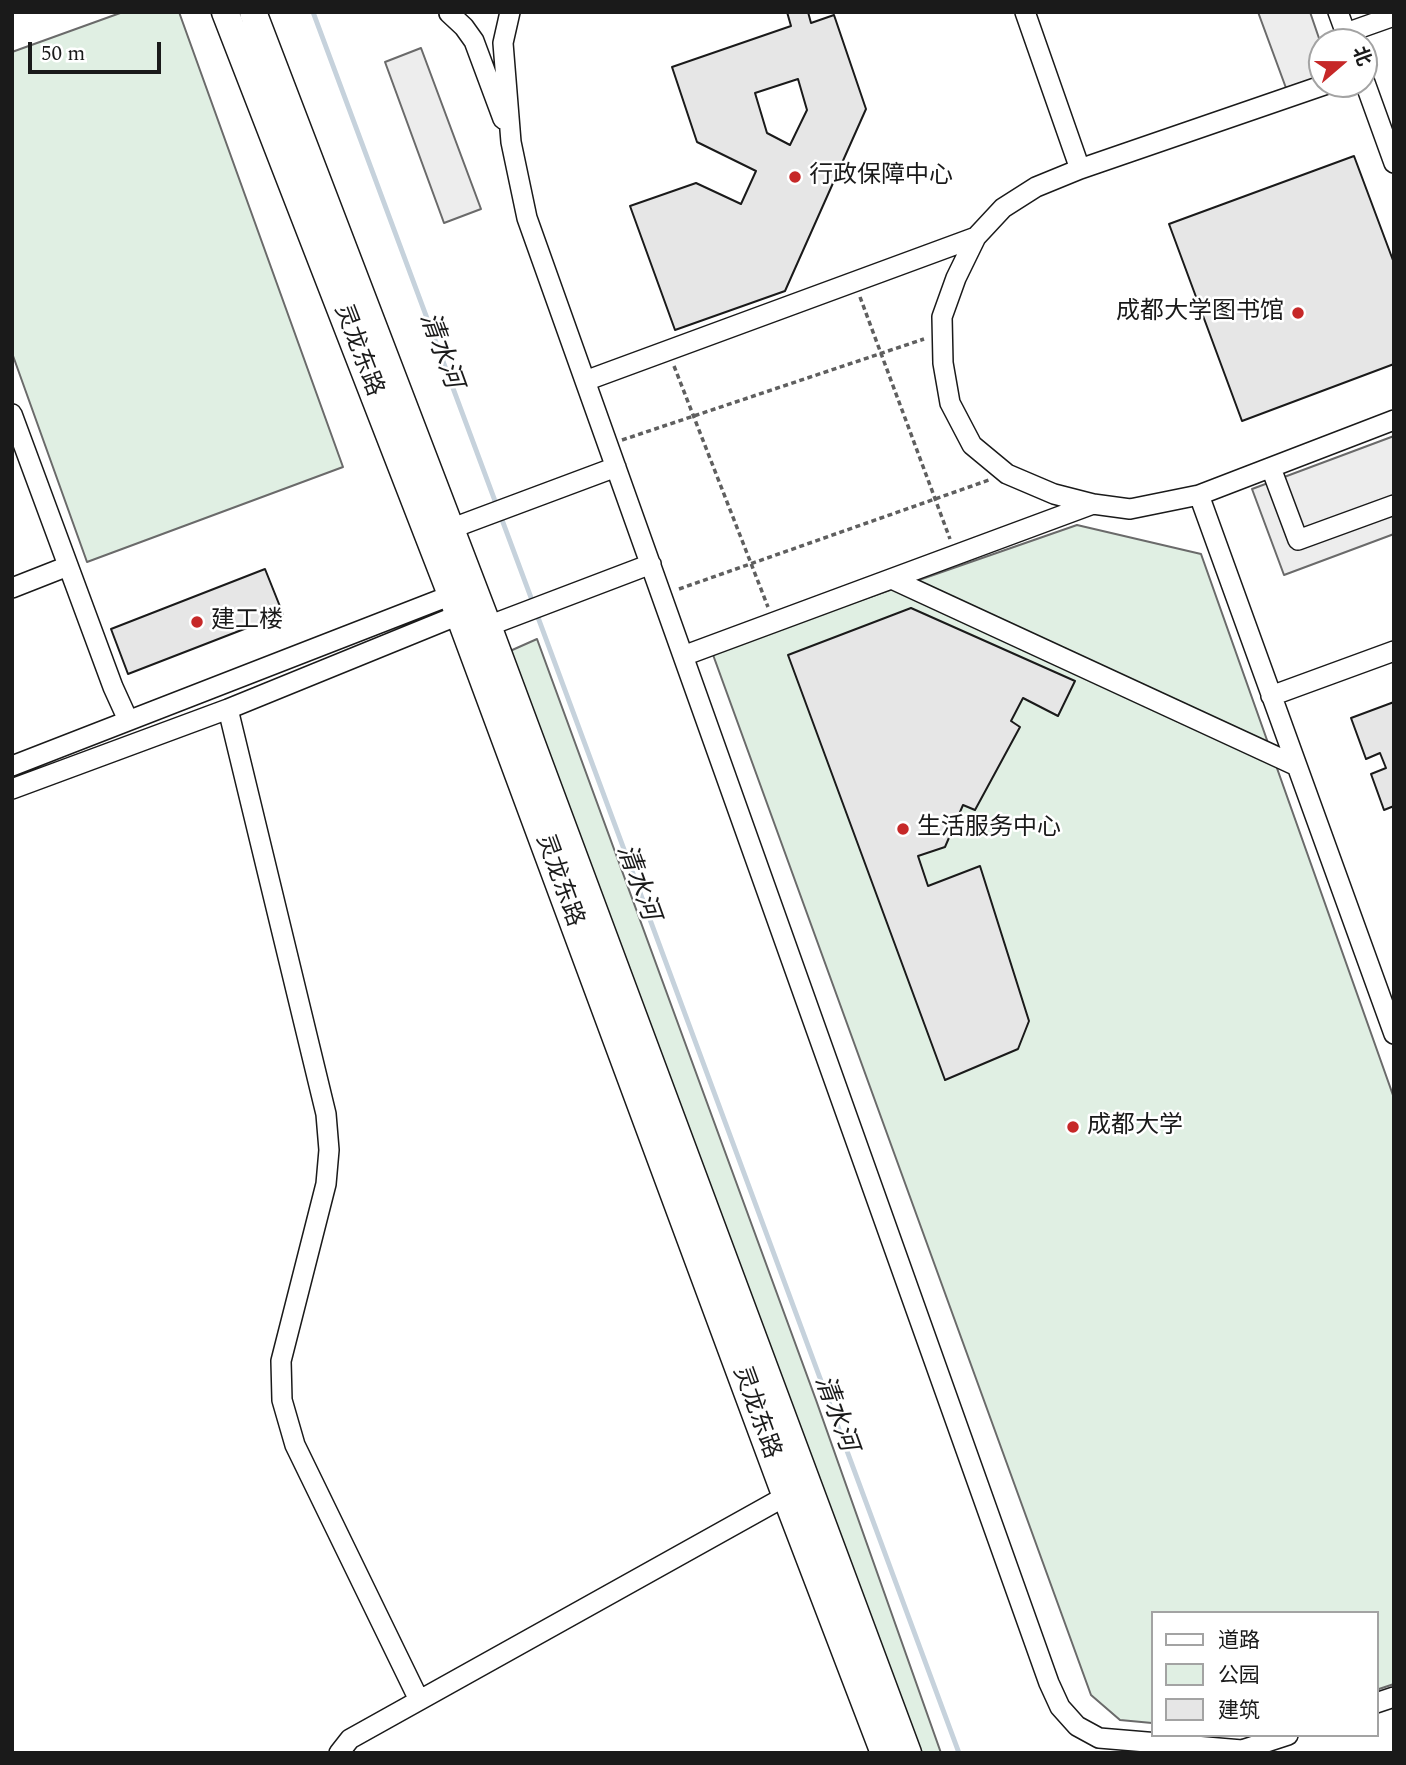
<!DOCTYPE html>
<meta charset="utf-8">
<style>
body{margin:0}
#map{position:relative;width:1406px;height:1765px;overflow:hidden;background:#fff;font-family:Spectral,"Noto Sans SC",serif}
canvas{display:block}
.frame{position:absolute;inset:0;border:14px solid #1a1a1a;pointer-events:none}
.legend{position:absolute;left:1151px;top:1611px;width:228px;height:126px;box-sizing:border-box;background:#fff;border:2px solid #a3a3a3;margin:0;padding:9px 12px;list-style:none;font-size:21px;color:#1a1a1a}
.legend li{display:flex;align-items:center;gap:14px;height:35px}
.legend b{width:35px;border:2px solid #a3a3a3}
.north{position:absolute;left:1308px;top:28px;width:70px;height:70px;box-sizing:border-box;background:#fff;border:2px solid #a3a3a3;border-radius:50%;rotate:70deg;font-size:19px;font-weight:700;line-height:28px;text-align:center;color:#1a1a1a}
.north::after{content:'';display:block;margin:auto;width:24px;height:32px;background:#c62828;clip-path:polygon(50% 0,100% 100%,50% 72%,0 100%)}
.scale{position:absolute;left:28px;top:42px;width:133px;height:32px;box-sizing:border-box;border:4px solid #1a1a1a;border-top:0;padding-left:9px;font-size:21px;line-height:24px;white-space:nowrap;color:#1a1a1a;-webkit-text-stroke:5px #fff;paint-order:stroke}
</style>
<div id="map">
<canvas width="1406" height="1765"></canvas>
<div class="frame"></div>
<ul class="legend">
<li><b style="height:9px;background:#fff"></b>道路</li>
<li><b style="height:19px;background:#e0efe3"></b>公园</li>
<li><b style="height:19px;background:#e6e6e6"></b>建筑</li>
</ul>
<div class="north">北</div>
<div class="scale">50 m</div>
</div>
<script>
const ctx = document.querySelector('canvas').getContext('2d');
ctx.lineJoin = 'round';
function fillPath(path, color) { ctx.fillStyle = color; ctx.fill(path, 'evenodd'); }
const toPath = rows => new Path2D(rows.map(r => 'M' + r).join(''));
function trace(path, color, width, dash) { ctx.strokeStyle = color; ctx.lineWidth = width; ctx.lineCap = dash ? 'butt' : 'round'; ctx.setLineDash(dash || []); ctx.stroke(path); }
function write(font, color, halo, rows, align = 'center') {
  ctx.font = font + ' Spectral,"Noto Sans SC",serif'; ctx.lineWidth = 5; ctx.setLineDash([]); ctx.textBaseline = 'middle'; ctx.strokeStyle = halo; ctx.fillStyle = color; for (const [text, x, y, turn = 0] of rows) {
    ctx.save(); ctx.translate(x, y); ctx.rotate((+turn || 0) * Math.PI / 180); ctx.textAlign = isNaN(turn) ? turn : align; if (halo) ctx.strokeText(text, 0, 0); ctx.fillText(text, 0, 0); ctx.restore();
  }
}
const green = toPath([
 [123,12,179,12,343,467,87,562,12,353,12,52,123,12],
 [1077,525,1201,554,1394,1098,1394,1684,1376,1690,1376,1613,1152,1613,1152,1723,1120,1720,1091,1695,712,652,1077,525],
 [537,639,816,1400,941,1753,917,1753,510,651,537,639]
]);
fillPath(green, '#e0efe3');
trace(green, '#6a6a6a', 2);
const parking = toPath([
 [1258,12,1310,12,1322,47,1322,76,1286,88,1258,12],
 [421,48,481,209,444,223,385,62,421,48],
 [1394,436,1394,534,1284,575,1252,489,1394,436]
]);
fillPath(parking, '#ededed');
trace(parking, '#6a6a6a', 2);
trace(toPath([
 [313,12,533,603],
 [536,612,959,1753]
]), '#c6d2dc', 5);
const building = toPath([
 [787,12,808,12,811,23,834,15,866,109,785,291,675,330,630,206,696,183,741,204,756,171,697,142,672,67,791,26,787,12],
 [798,79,807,110,790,145,767,133,755,93,798,79],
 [1354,156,1394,263,1394,364,1242,421,1169,224,1354,156],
 [265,569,283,614,128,674,111,629,265,569],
 [911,608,1075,681,1058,716,1023,698,1011,721,1020,727,975,810,963,805,945,847,918,856,928,886,980,866,1029,1021,1018,1049,945,1080,788,655,911,608],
 [1394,702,1394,806,1384,810,1371,774,1386,768,1380,753,1366,759,1351,718,1394,702]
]);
fillPath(building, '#e6e6e6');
trace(building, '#1a1a1a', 2);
const minor = toPath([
 [510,12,503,43,511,142,527,218,1049,1683,1060,1707,1077,1726,1099,1738,1242,1750,1288,1735],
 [1025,12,1080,169],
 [1338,12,1349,42],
 [449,13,464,27,474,41,503,119],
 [1346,33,1394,16],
 [1364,80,1394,163],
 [1327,84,1080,169,1036,187,1003,208,976,237,956,278,942,317,943,363,950,403,972,445,1007,474,1054,494,1093,504,1130,509,1199,495,1394,420],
 [585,381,976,237],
 [12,414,113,687,128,720],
 [1271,468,1298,540,1394,505],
 [1199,495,1394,1034],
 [450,529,616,467],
 [892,579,1297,766],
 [12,588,68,566],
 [488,626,651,564],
 [683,656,1093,504],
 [1271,696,1394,651],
 [228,709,326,1114,329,1150,326,1184,281,1361,282,1400,295,1445,419,1700],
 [12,766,462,591],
 [12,789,228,709,471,610],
 [1376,1703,1394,1697],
 [339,1753,350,1739,795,1491]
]);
const major = toPath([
 [225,12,459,615,786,1497,884,1753],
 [253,12,488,626,908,1753]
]);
trace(minor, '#1a1a1a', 22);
trace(major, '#1a1a1a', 29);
trace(toPath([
 [860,297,950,539],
 [674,366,768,607],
 [622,440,924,339],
 [679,589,989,480]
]), '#5f5f5f', 3.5, [5, 3.5]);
trace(minor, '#fff', 19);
trace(major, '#fff', 26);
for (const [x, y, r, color] of [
 [795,177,7,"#c62828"],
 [1298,313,7,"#c62828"],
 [197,622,7,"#c62828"],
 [903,829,7,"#c62828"],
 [1073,1127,7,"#c62828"]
]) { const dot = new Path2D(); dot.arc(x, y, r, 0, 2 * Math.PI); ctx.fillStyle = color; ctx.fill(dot); trace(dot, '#fff', 2.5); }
write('24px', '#1a1a1a', '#fff', [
 ["行政保障中心",809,177],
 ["成都大学图书馆",1284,313,"right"],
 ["建工楼",211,622],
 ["生活服务中心",917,829],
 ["成都大学",1087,1127]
], 'left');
write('24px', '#1a1a1a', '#fff', [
 ["灵龙东路",357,351,69],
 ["灵龙东路",558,881,70],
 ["灵龙东路",755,1413,70]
]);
write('italic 26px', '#1a1a1a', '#fff', [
 ["清水河",439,351,70],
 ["清水河",636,883,70],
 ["清水河",834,1414,70]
]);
</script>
